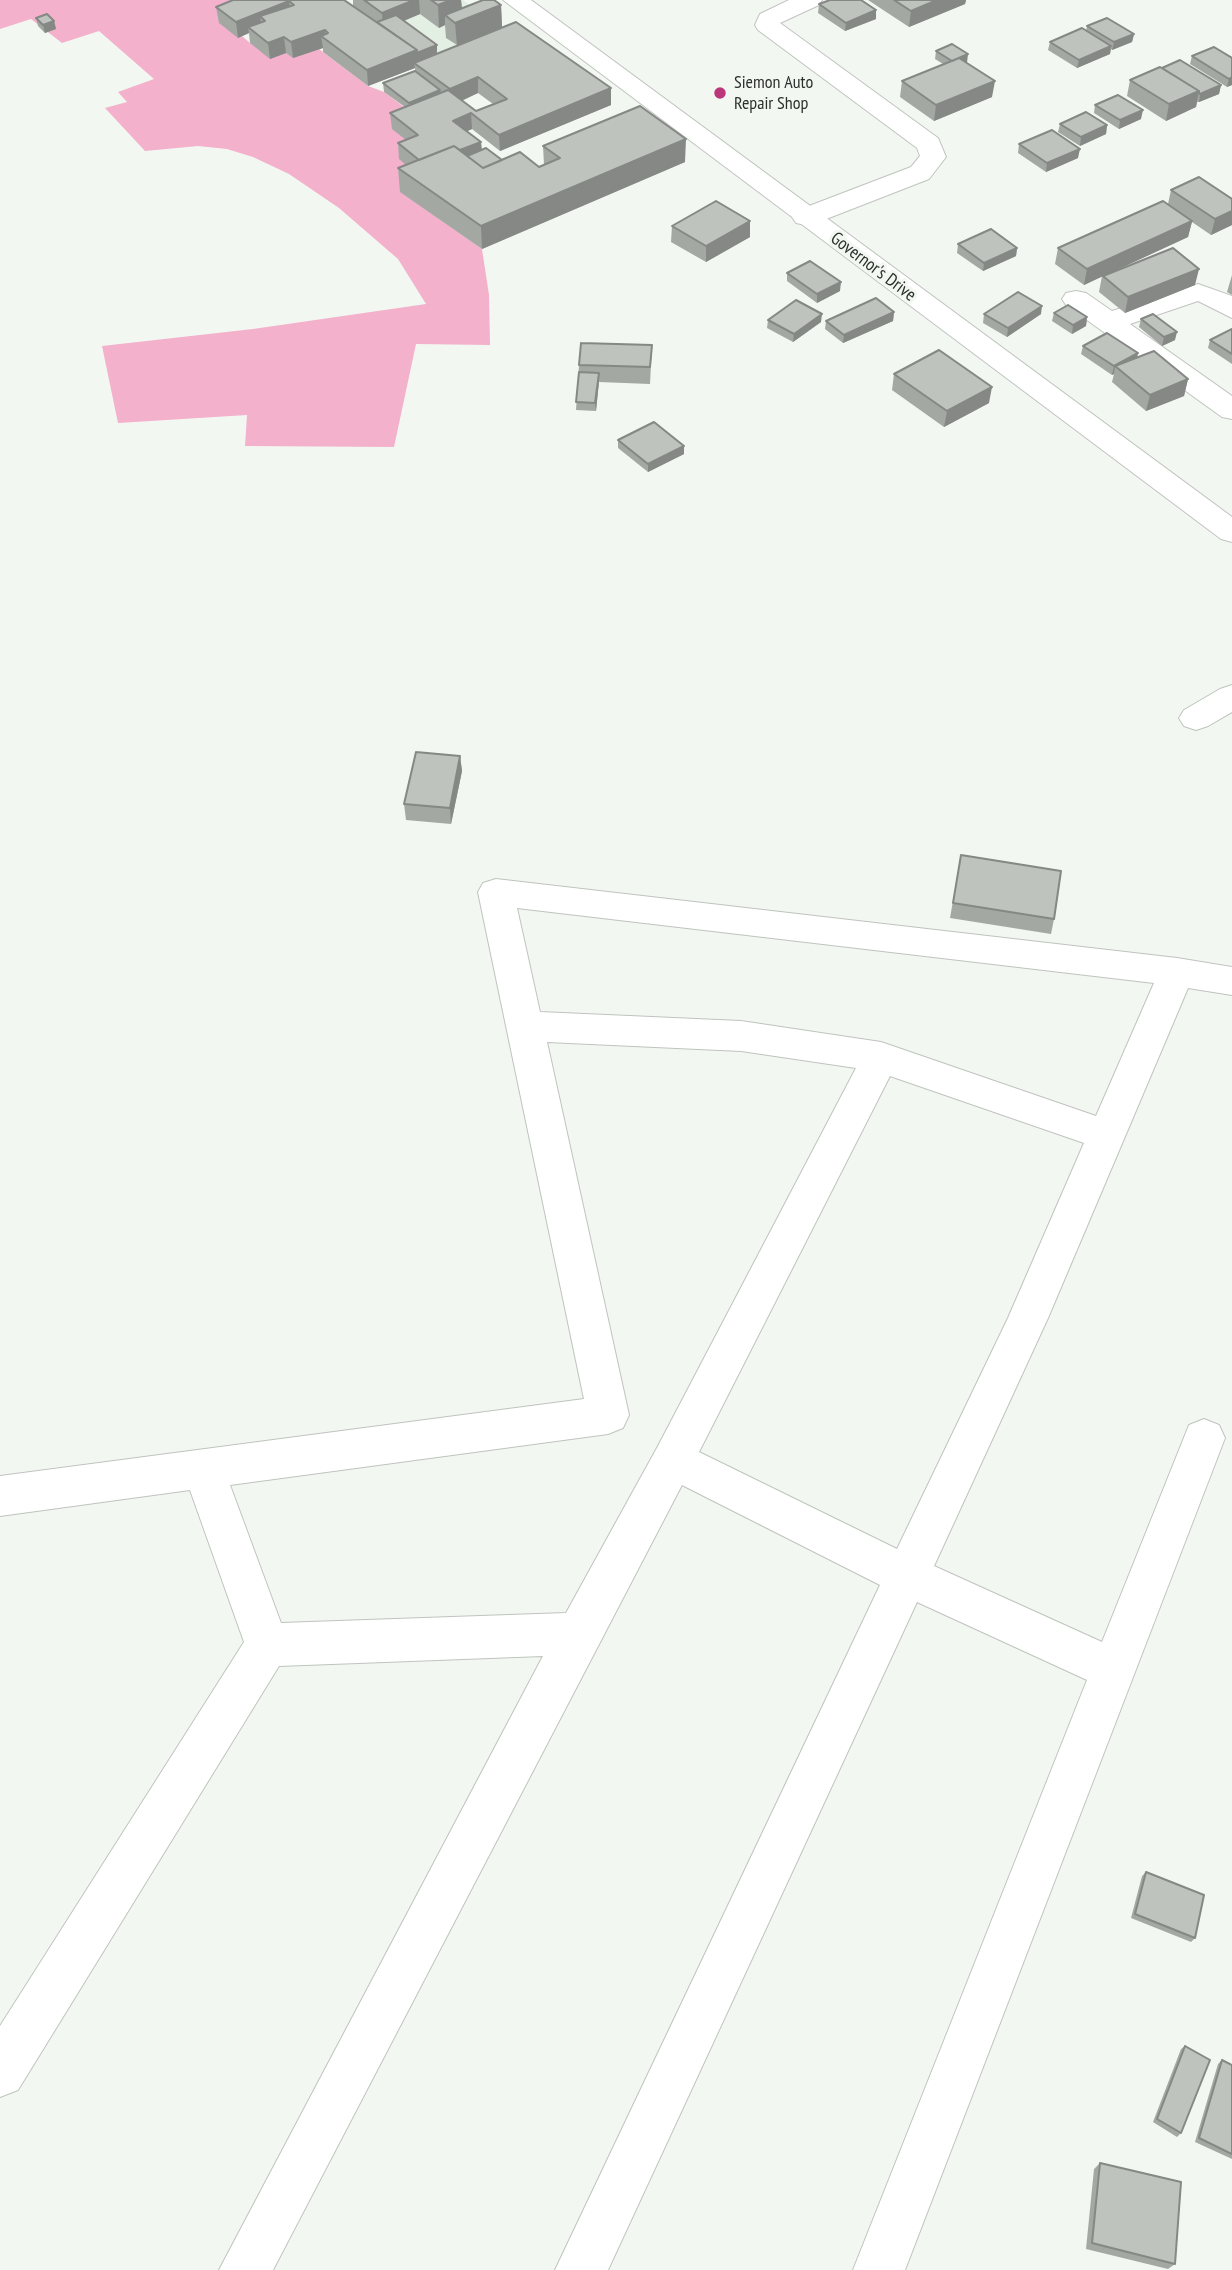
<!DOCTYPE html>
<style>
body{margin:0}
canvas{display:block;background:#f2f7f1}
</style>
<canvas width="1232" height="2270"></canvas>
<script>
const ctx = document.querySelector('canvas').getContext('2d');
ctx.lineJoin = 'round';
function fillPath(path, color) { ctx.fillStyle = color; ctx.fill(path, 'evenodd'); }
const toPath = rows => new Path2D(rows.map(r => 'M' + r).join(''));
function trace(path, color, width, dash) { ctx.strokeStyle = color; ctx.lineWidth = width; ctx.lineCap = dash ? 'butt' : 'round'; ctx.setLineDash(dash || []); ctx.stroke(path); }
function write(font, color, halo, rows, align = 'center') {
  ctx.font = font + ' "PT Sans Narrow",sans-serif'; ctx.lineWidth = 6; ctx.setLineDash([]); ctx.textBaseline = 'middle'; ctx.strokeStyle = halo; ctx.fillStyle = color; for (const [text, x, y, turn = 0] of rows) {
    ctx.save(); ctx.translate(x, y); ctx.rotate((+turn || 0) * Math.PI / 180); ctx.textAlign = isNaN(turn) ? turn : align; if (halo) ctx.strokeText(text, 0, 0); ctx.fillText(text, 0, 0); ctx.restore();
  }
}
fillPath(toPath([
 [456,0,463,0,502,27,437,53,397,23]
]), '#e4efe3');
fillPath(toPath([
 [0,0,271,0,238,38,242,36,250,43,286,53,319,49,368,86,384,92,419,118,420,151,426,181,401,192,482,249,489,295,490,345,416,344,394,447,245,446,247,415,118,423,102,346,253,329,426,304,398,259,339,208,289,174,253,157,227,149,198,146,145,151,105,108,127,102,118,92,154,79,99,31,62,43,31,19,0,29]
]), '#f3b1cc');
const minor = toPath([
 [789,0,822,0,819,5,780,23,938,138,946,157,929,179,816,223,806,225,796,223,792,217,796,211,911,167,920,156,917,148,758,30,755,25,760,14,789,0],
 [1198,284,1232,296,1232,318,1198,301,1130,324,1232,396,1232,419,1222,417,1066,305,1062,299,1066,293,1076,291,1086,293,1112,311,1198,284],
 [1232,685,1232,712,1208,726,1196,730,1184,726,1179,718,1184,710,1220,689,1232,685],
 [496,879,1177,958,1232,967,1232,995,1188,988,1048,1318,934,1566,1102,1642,1189,1425,1204,1419,1219,1425,1225,1438,905,2270,853,2270,1087,1680,917,1602,608,2270,555,2270,880,1585,682,1485,273,2270,219,2270,543,1656,279,1666,18,2090,0,2097,0,2026,244,1642,190,1490,0,1516,0,1476,584,1399,478,892,483,883,496,879],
 [517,908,1154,983,1096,1116,881,1042,741,1021,540,1012,517,908],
 [547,1042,741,1051,856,1068,658,1446,566,1613,281,1623,230,1485,608,1434,623,1428,629,1415,547,1042],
 [890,1076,1084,1143,1008,1318,897,1549,699,1452,890,1076]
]);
const major = toPath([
 [503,0,531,0,1232,517,1232,542,1221,539,503,0]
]);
trace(minor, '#bfc4be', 2);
trace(major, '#bfc4be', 2);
fillPath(minor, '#fff');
fillPath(major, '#fff');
fillPath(toPath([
 [233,0,344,0,353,6,353,0,461,0,462,8,501,5,502,27,457,45,446,38,445,25,439,28,420,14,404,21,437,45,437,53,418,61,611,88,611,105,500,151,472,129,467,131,481,142,482,150,502,160,539,167,544,165,543,146,685,162,482,249,400,192,398,168,406,165,399,159,398,143,406,140,392,129,390,113,405,107,384,92,383,83,415,71,415,68,368,86,323,52,323,48,293,58,286,53,270,59,250,43,249,33,238,38,219,23,216,7],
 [478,93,493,104,476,111,462,101],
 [868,0,966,0,965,4,909,27],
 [819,4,876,19,845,31,818,13],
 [36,18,54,21,56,29,45,33,38,26],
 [1087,26,1134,34,1132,42,1112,50,1111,49,1110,54,1077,68,1048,50,1050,42,1086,31],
 [1214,47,1232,85,1227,87,1190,64,1192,56],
 [936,51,967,63,992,97,934,121,900,97,902,81,943,64,935,59],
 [1162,68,1221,85,1219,94,1199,102,1197,102,1196,107,1166,121,1127,96,1130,80],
 [1095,105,1141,119,1119,129,1094,113],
 [1060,124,1107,125,1106,134,1080,146,1058,132],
 [1019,144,1078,158,1046,172,1018,153],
 [1171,190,1232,199,1232,225,1211,235,1192,222,1188,237,1106,275,1195,285,1125,313,1099,292,1102,276,1084,285,1055,264,1058,248,1168,204],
 [672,226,750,237,706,262,671,242],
 [958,244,1017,248,1016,256,983,271,957,253],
 [787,273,840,291,817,303,787,281],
 [1232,275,1232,295,1227,292],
 [894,312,893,321,843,343,825,329,826,321],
 [1054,313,1087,317,1086,326,1072,334,1052,321],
 [984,314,1041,314,1007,337,983,323],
 [1141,319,1175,340,1162,346,1139,327],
 [768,320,821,322,793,342,767,328],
 [1232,329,1232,364,1208,348,1210,340],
 [652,345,650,384,599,382,596,411,576,410,579,365],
 [1083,346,1138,353,1137,358,1188,379,1184,396,1146,411,1112,382,1114,374,1112,375,1081,354],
 [894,374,989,403,944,427,892,390],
 [618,440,684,454,648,472,618,448],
 [460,756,462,771,451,824,406,820,404,804],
 [961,855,1054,919,1051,934,950,918],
 [1146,1872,1195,1938,1191,1942,1131,1918,1142,1876],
 [1185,2046,1181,2133,1177,2137,1153,2122,1181,2049],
 [1222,2060,1232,2065,1232,2159,1195,2142,1218,2064],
 [1100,2163,1175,2264,1168,2269,1086,2249,1094,2169]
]), '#a3a8a3');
fillPath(toPath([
 [414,0,419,0,420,14,383,29,382,13],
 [431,0,461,0,463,19,445,15,445,25,439,28,438,5],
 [937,0,966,0,965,4,909,27,911,11],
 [289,1,291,17,265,21,260,16,262,28,248,27,249,33,238,38,236,22],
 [501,5,502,27,457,45,455,23],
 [876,10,876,19,845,31,846,23],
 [54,21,56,29,45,33,43,25],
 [325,30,326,39,321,36,323,48,293,58,291,42],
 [1134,34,1132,42,1112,50,1114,42],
 [284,37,286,53,270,59,268,43],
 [437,45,437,53,418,61,418,66,414,63,415,68,368,86,367,70,417,50],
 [1111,46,1110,54,1077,68,1079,60],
 [968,54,967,63,952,61],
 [478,77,478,93,451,105,450,89],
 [1232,77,1232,85,1227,87,1229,79],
 [995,81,992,97,934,121,936,105],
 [1221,85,1219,94,1199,102,1200,94],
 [611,88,611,105,500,151,499,135],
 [440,90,441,98,409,111,409,103],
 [1199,91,1196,107,1166,121,1169,104],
 [1143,110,1141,119,1119,129,1120,120],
 [471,113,472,129,454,137,453,121],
 [1107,125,1106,134,1080,146,1081,137],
 [686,139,685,162,482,249,481,226],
 [481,142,482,158,425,165],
 [1080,149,1078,158,1046,172,1047,163],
 [1232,211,1232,225,1211,235,1215,219],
 [750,221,750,237,706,262,706,246],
 [1192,221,1188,237,1084,285,1087,269],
 [1017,248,1016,256,983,271,984,263],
 [1199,269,1195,285,1125,313,1128,297],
 [841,282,840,291,817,303,817,294],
 [1042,306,1041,314,1007,337,1008,328],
 [894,312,893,321,843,343,844,335],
 [822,314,821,322,793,342,794,334],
 [1087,317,1086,326,1072,334,1073,325],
 [1177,332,1175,340,1162,346,1164,337],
 [1138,353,1136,361,1115,366,1114,374,1112,375,1114,366],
 [599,373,599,381,596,411,595,403],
 [1188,379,1184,396,1146,411,1150,395],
 [992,387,989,403,944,427,947,411],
 [684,446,684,454,648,472,648,464],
 [460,756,462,771,451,824,450,808]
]), '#858885');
const building = toPath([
 [233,0,344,0,417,50,367,70,321,36,328,33,325,30,291,42,284,37,268,43,248,27,265,21,260,16,294,5,289,1,236,22,216,7,233,0],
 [364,0,414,0,382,13,364,0],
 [431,0,451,0,438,5,431,0],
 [483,0,494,0,501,5,455,23,445,15,483,0],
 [830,0,861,0,876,10,846,23,819,4,830,0],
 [894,0,937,0,911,11,894,0],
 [47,14,54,21,43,25,36,18,47,14],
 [396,15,437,45,417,53,417,50,377,22,396,15],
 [1107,18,1134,34,1114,42,1087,26,1107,18],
 [516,22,611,88,499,135,471,113,453,121,481,142,460,150,454,146,419,160,398,143,418,135,390,113,448,90,476,111,507,99,478,77,450,89,414,63,516,22],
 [1082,28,1111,46,1079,60,1050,42,1082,28],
 [952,44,968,54,952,61,936,51,952,44],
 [1214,47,1232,58,1232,77,1229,79,1192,56,1214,47],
 [959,58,995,81,936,105,902,81,959,58],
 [1180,60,1221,85,1200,94,1199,93,1199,91,1162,68,1180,60],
 [1160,67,1199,91,1169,104,1130,80,1160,67],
 [415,71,440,90,409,103,383,83,415,71],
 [1118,95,1143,110,1120,120,1095,105,1118,95],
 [640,106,686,139,481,226,398,168,454,146,483,168,520,152,539,167,560,158,543,146,640,106],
 [1086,112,1107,125,1081,137,1060,124,1086,112],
 [1052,130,1080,149,1047,163,1019,144,1052,130],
 [486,148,502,160,483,168,467,156,486,148],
 [1199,177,1232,199,1232,211,1215,219,1171,190,1199,177],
 [716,201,750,221,706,246,672,226,716,201],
 [1163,201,1192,221,1087,269,1058,248,1163,201],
 [991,229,1017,248,984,263,958,244,991,229],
 [1173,248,1199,269,1128,297,1103,276,1173,248],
 [810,261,841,282,817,294,787,273,810,261],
 [1018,292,1042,306,1008,328,984,314,1018,292],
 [876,298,894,312,844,335,826,321,876,298],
 [796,300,822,314,794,334,768,320,796,300],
 [1068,305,1087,317,1073,325,1054,313,1068,305],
 [1153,314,1177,332,1164,337,1141,319,1153,314],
 [1232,329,1232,354,1210,340,1232,329],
 [1107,333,1138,353,1114,366,1083,346,1107,333],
 [581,343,652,345,650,367,579,365,581,343],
 [939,350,992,387,947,411,894,374,939,350],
 [1154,351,1188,379,1150,395,1115,366,1154,351],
 [579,372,599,373,595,403,576,402,579,372],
 [654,422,684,446,648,464,618,440,654,422],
 [416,752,460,756,450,808,404,804,416,752],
 [961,855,1061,871,1054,919,953,903,961,855],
 [1146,1872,1204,1895,1195,1938,1135,1914,1146,1872],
 [1185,2046,1210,2060,1181,2133,1157,2119,1185,2046],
 [1222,2060,1232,2065,1232,2154,1199,2138,1222,2060],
 [1100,2163,1181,2182,1175,2264,1092,2243,1100,2163]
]);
fillPath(building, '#bec3be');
trace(building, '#858885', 2);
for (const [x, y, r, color] of [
 [720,93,7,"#bb377c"]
]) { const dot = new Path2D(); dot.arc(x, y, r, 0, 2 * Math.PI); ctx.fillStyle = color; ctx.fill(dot); trace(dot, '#f2f7f1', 2.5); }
write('18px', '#2d2f2d', '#f2f7f1', [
 ["Siemon Auto",734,83],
 ["Repair Shop",734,104]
], 'left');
write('18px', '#2d2f2d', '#f2f7f1', [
 ["Governor's Drive",873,267,37]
]);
</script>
